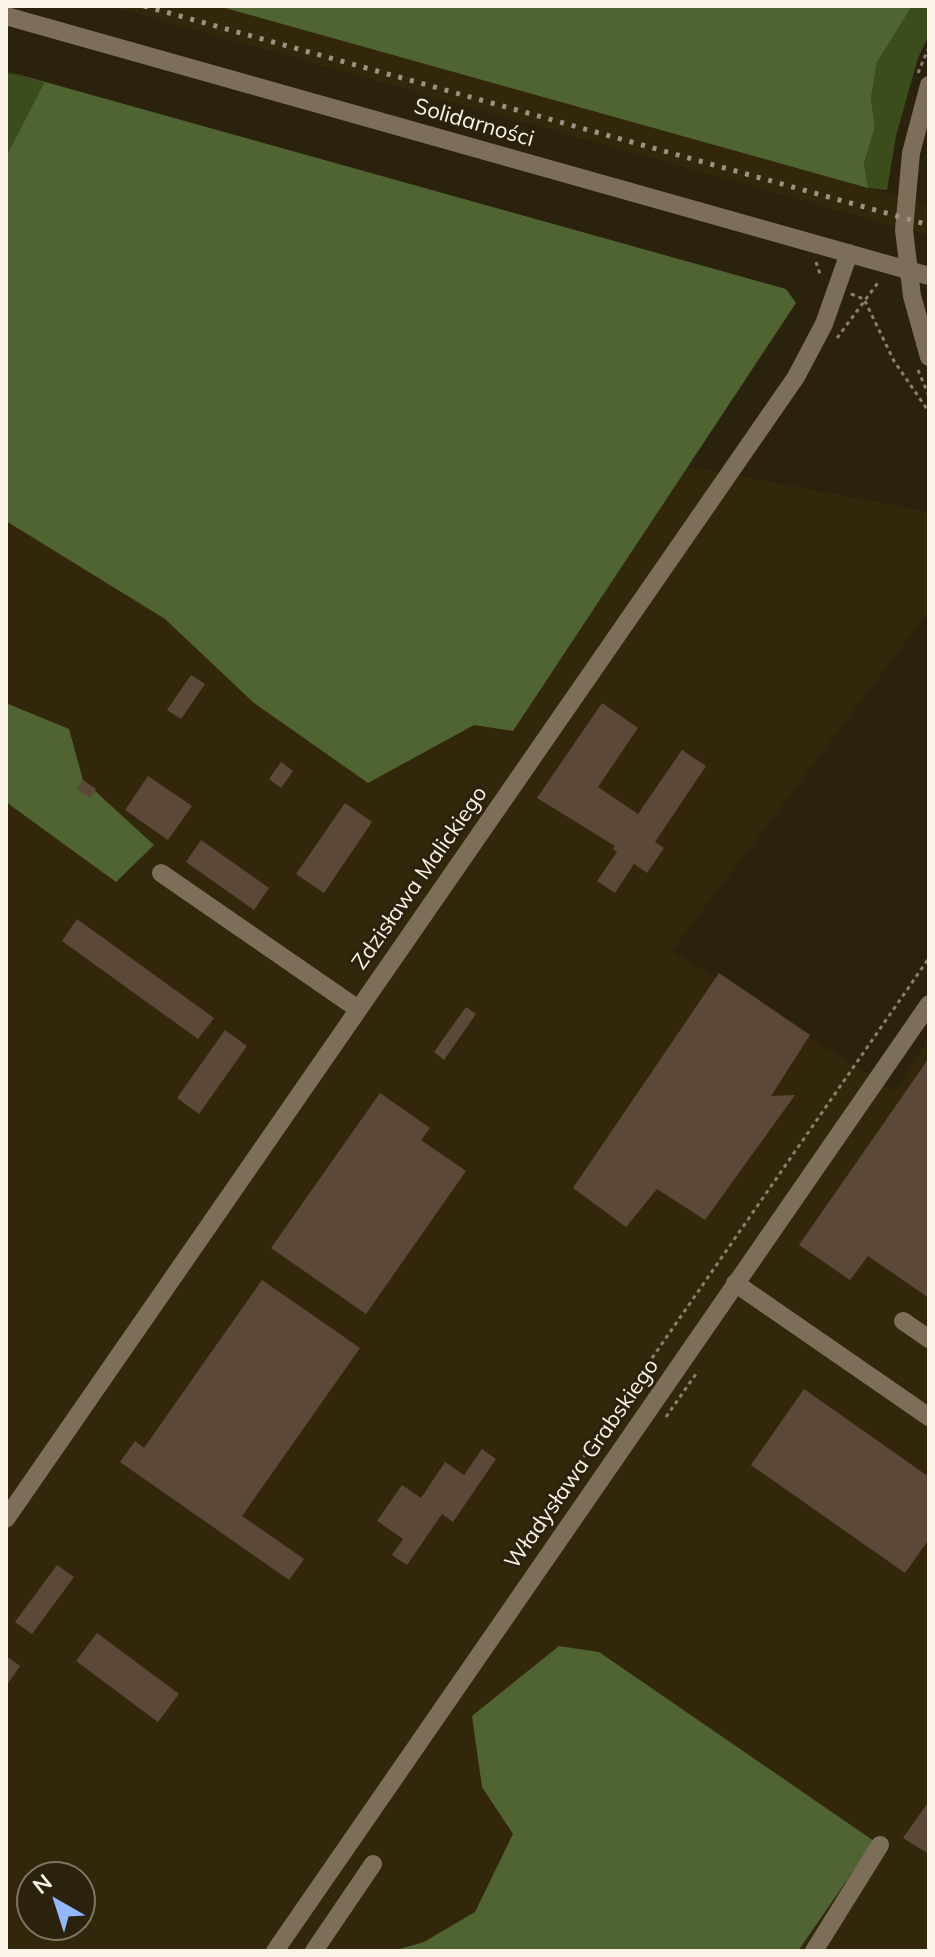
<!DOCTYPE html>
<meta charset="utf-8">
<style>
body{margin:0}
#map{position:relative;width:935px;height:1957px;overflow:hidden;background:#2b220d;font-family:Mulish,sans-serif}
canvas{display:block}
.frame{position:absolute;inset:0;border:8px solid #faf4e7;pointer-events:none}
.north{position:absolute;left:16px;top:1861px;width:80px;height:80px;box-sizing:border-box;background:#2b220d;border:2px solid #7e7664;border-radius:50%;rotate:321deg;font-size:22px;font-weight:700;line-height:32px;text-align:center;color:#faf4e7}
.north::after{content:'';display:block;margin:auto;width:28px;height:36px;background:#92b7fd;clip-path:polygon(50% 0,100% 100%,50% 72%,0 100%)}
</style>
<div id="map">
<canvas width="935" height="1957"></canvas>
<div class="frame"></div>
<div class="north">N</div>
</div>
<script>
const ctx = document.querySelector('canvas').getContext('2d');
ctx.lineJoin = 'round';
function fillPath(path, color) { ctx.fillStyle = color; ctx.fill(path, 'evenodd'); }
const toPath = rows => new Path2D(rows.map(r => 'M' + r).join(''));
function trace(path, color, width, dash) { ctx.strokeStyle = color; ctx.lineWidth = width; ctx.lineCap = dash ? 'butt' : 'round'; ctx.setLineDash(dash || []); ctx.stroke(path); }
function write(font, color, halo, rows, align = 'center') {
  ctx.font = font + ' Mulish,sans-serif'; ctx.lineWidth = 6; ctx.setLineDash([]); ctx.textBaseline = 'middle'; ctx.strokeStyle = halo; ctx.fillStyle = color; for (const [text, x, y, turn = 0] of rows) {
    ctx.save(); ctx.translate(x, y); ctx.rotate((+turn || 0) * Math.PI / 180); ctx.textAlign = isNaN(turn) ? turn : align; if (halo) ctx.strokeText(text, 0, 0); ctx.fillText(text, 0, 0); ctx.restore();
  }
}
fillPath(toPath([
 [110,6,219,6,435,66,929,205,929,236],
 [6,337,929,512,929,611,672,951,895,1091,929,1038,929,1951,6,1951],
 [32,1877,80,1877,80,1925,32,1925]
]), '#33270b');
fillPath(toPath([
 [912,6,929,6,929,35,918,58,896,136,887,190,868,188,864,163,875,127,871,98,877,61],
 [6,72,44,83,6,157]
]), '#3c4d1c');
fillPath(toPath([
 [218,6,912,6,877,62,871,98,875,127,864,163,868,188],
 [6,71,786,289,796,303,513,731,474,725,368,783,254,703,165,619,6,521,6,157,44,83],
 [6,703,69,729,83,780,154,845,116,882,6,802],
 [559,1646,599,1652,874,1841,798,1951,392,1951,424,1942,475,1912,513,1834,482,1787,472,1716]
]), '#506431');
fillPath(toPath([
 [191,675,205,684,181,719,167,710],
 [602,703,638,728,598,787,638,814,682,750,706,766,655,842,664,848,647,873,634,864,615,893,597,881,617,852,613,849,615,846,537,798],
 [281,762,293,771,281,788,269,779],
 [148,776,192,806,168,840,125,810],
 [83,780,96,789,90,798,77,789],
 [345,803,372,822,324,893,296,874],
 [201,840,269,888,254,910,186,862],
 [77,919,214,1018,198,1039,62,941],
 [719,973,810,1035,771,1096,795,1095,705,1220,657,1189,626,1227,573,1188],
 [466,1007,476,1014,444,1060,434,1052],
 [225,1030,247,1046,199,1114,177,1098],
 [929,1058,929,1298,868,1256,850,1280,799,1245],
 [380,1093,430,1128,421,1140,466,1171,366,1314,271,1248],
 [262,1280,360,1348,242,1516,304,1559,289,1580,120,1462,135,1441,144,1448],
 [804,1389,929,1477,929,1539,905,1573,751,1465],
 [482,1449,496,1459,453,1522,442,1514,407,1565,392,1555,403,1539,377,1521,402,1485,421,1498,445,1462,464,1475],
 [57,1565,74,1577,32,1634,15,1622],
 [97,1633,179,1694,158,1722,76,1661],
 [6,1656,20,1666,6,1686],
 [929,1801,929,1854,903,1838]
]), '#5c4839');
trace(toPath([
 [918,73,929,47],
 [816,262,821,277],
 [851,294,864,299,894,361,929,412],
 [837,338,880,280],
 [918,370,929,396],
 [666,1417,698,1371],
 [533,1547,551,1504,929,958]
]), '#87806e', 3, [4, 4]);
trace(toPath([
 [6,16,929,276],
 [929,85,911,153,904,230,912,296,929,357],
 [161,873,358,1009],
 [735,1283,929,1417],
 [903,1321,929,1339],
 [6,1519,796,377,824,324,849,253],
 [275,1951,929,1004],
 [314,1951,373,1864],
 [814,1951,880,1845]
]), '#7d6e5a', 18);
trace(toPath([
 [144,6,929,225]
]), '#9a9282', 5, [4, 8]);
write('22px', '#faf4e7', '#2b220d', [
 ["Solidarności",474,123,16],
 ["Zdzisława Malickiego",420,878,-55],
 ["Władysława Grabskiego",582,1464,-55]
]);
</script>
